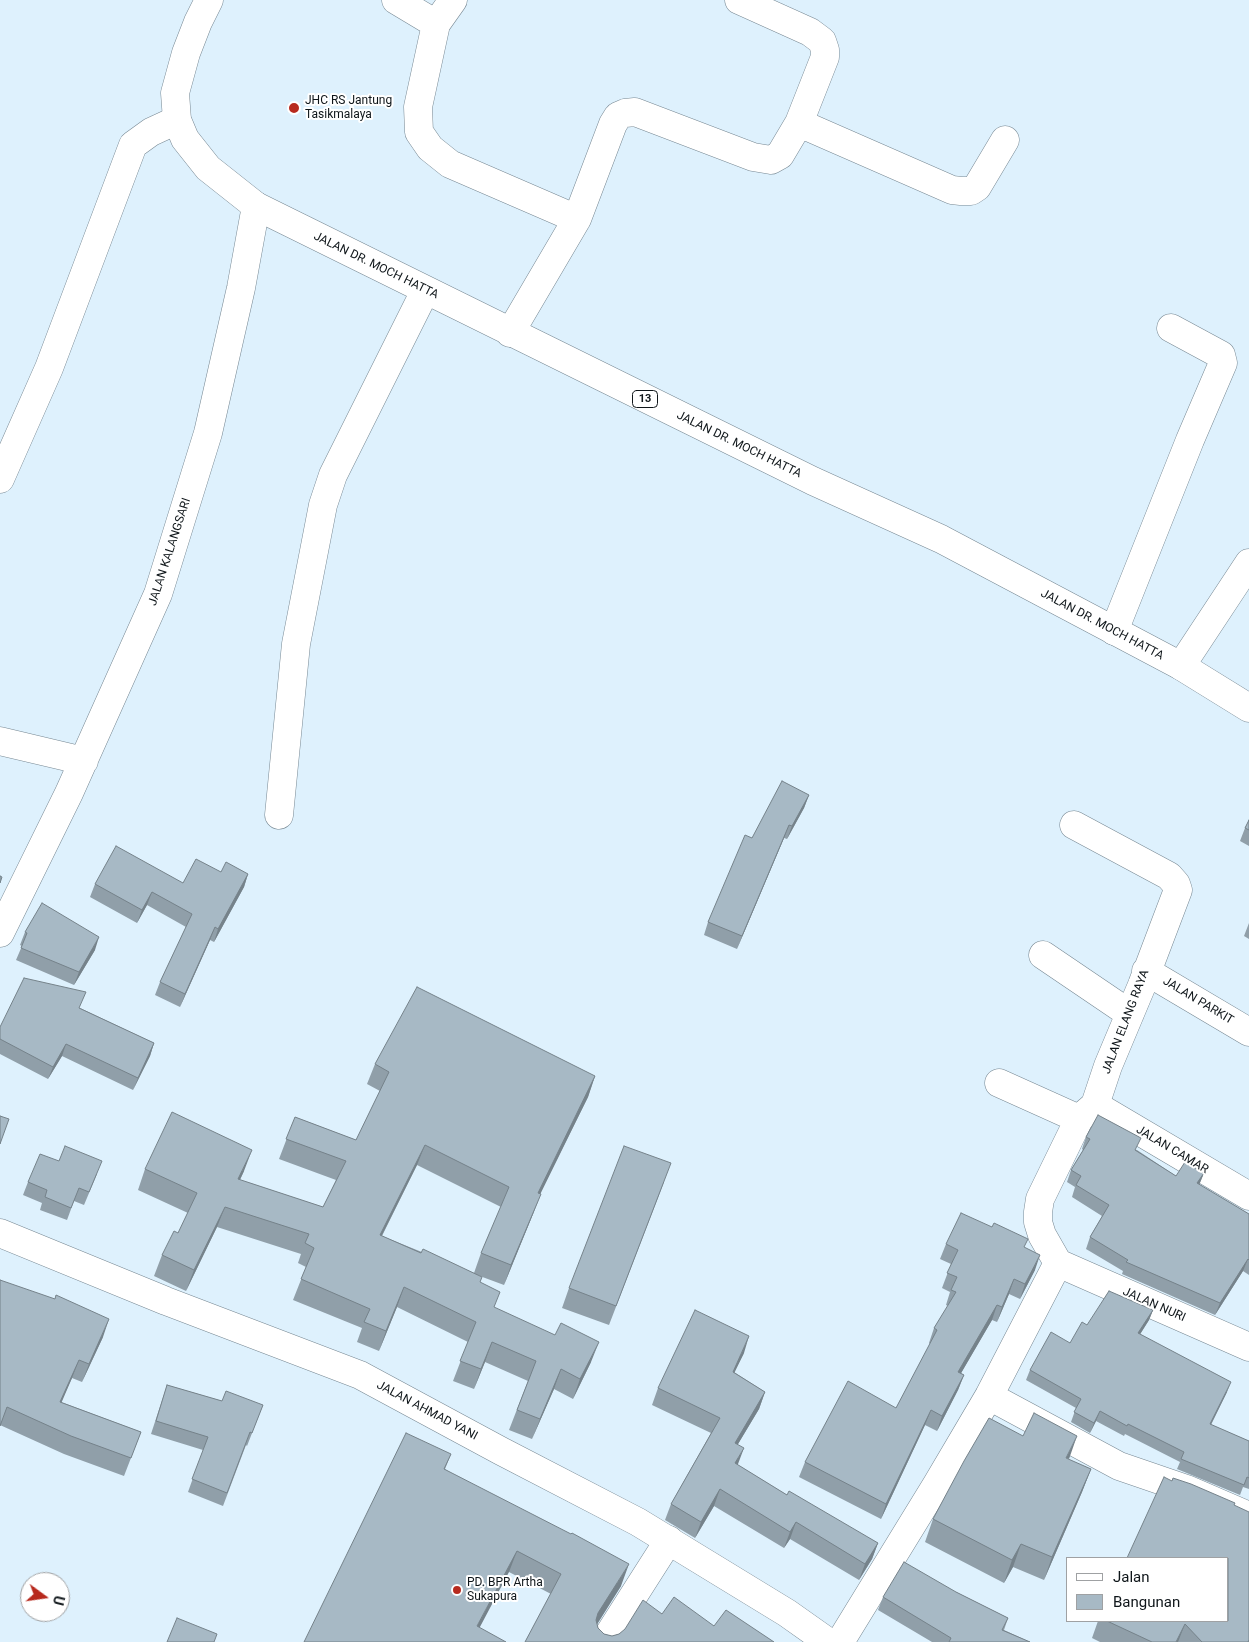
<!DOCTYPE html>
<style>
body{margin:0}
#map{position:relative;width:1249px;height:1642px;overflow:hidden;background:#def1fd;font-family:Roboto,sans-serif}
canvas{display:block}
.legend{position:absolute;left:1066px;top:1557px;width:162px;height:65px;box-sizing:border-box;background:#fff;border:1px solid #9fa1a3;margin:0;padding:6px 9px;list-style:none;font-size:15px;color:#0e1519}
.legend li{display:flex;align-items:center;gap:10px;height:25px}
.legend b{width:25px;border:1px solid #9fa1a3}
.north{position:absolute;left:20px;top:1572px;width:50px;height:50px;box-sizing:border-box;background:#fff;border:1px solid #9fa1a3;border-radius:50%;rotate:104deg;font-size:14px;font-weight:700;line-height:20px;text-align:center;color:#0e1519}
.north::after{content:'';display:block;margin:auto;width:18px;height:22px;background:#b72a1e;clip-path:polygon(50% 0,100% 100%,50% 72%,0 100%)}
</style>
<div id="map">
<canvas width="1249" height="1642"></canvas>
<ul class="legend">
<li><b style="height:6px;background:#fff"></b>Jalan</li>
<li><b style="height:14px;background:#a7b9c5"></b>Bangunan</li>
</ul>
<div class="north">U</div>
</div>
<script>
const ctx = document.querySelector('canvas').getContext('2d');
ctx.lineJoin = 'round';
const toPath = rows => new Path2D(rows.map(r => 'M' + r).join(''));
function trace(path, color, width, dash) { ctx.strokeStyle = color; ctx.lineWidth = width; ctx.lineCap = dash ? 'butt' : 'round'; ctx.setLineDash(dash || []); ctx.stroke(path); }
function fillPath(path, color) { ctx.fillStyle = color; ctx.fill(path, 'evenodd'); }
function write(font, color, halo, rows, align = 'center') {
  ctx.font = font + ' Roboto,sans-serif'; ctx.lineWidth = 4; ctx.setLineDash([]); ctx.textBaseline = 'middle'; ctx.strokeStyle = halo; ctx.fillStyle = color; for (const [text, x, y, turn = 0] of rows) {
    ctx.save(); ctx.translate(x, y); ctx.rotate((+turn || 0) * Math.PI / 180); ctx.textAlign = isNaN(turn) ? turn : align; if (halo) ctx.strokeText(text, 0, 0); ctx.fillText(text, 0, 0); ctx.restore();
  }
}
const street = toPath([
 [396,0,436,24],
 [453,0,436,24,418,107,419,132,430,148,450,164,577,219,613,124,618,116,625,113,635,112,753,157,771,160,780,155,799,123,825,57,825,50,822,41,810,32,739,0],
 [799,123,952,190,961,191,971,191,977,187,1005,140],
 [510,333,577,219],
 [0,479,49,368,133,145,151,132,177,120],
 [1114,631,1190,440,1223,363,1221,355,1171,328],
 [1181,666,1249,563],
 [0,741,84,761],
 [279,815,296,644,323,505,333,475,425,291],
 [0,933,69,793,158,594,208,433,241,288,256,206],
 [1043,955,1130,1014],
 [1146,971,1249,1032],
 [999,1083,1079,1119],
 [1095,1105,1249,1196],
 [1058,1263,1042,1235,1038,1222,1038,1212,1040,1199,1079,1119,1095,1105,1108,1066,1142,985,1178,890,1176,884,1169,876,1074,825],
 [1058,1263,1249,1347],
 [989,1396,1119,1466,1189,1490,1249,1516],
 [604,1642,669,1540],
 [840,1642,937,1484,989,1396,1058,1263]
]);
const secondary = toPath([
 [0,1233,166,1301,360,1375,501,1451,638,1522,787,1613,828,1642]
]);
const highway = toPath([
 [209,0,198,22,186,53,175,93,177,120,185,139,208,168,256,206,813,481,941,539,1181,666,1249,708]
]);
trace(street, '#768792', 29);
trace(secondary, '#768792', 29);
trace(highway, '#768792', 29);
trace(street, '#fff', 28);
trace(secondary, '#fff', 28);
trace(highway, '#fff', 28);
fillPath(toPath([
 [809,795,804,808,787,839,784,838,737,949,704,935,708,922,752,838],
 [1249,820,1249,846,1240,841,1245,828],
 [221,872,248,874,244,887,214,942,210,940,180,1007,155,995,160,982,186,927,147,905,137,923,90,897,95,884,183,883],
 [1249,923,1249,939,1244,936],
 [25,932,95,950,74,985,16,960,22,946,20,945],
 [80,1008,154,1043,150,1056,133,1090,62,1056,48,1079,0,1054,0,1027],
 [375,1064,595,1076,588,1097,540,1193,533,1214,504,1285,477,1275,480,1283,494,1308,591,1362,573,1399,554,1389,532,1439,509,1430,528,1381,485,1362,474,1389,453,1381,468,1342,397,1307,379,1351,357,1342,362,1328,293,1300,306,1267,298,1263,301,1254,217,1227,186,1291,154,1276,162,1255,178,1233,188,1213,138,1190,145,1169,244,1171,240,1180,323,1207,336,1180,279,1159,295,1117,356,1140,380,1091,367,1084],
 [417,1165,501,1207,481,1253,474,1273,382,1236],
 [1086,1137,1137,1150,1176,1176,1204,1173,1199,1185,1249,1214,1249,1275,1243,1271,1215,1315,1122,1274,1123,1271,1086,1249,1090,1237,1102,1216,1072,1197,1075,1187,1067,1182,1071,1170,1083,1150,1082,1149],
 [59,1161,97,1174,84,1205,74,1201,67,1220,40,1210,42,1203,23,1195,28,1182],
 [664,1182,609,1325,562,1308,569,1288],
 [946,1244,1025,1248,1035,1270,1020,1299,1009,1294,997,1322,992,1320,961,1373,964,1375,958,1390,937,1431,925,1425,881,1519,799,1477,805,1462,896,1408,930,1344,929,1343,934,1328,948,1306,946,1305,950,1292,942,1288,951,1264,940,1259],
 [0,1280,103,1337,82,1382,72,1378,61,1402,141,1432,124,1476,64,1454,0,1425],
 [1153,1310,1149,1320,1140,1334,1227,1392,1211,1425,1249,1441,1249,1489,1243,1487,1240,1495,1177,1469,1180,1462,1125,1434,1124,1436,1096,1421,1090,1433,1071,1422,1076,1408,1026,1380,1030,1370,1070,1343,1087,1325],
 [744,1353,734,1372,765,1392,759,1409,738,1444,738,1465,787,1495,878,1543,872,1559,859,1580,790,1539,784,1548,714,1506,695,1538,665,1520,671,1504,711,1433,652,1405,658,1388],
 [167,1385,222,1401,263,1405,247,1446,246,1445,223,1506,188,1492,203,1450,151,1434],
 [451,1454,445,1469,621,1586,597,1624,598,1628,604,1634,612,1636,619,1634,662,1614,714,1626,774,1642,525,1642,551,1594,509,1572,304,1642],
 [1069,1460,1091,1469,1082,1492,1044,1580,1013,1567,1004,1583,925,1542,933,1519],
 [1172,1481,1234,1505,1249,1642,1100,1642,1092,1638,1098,1621,1228,1621],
 [956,1592,1008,1618,1004,1630,1030,1642,932,1642,878,1610,883,1597]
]), '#909fa9');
fillPath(toPath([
 [809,795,804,808,787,839,792,826],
 [789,825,784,838,737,949,742,936],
 [248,874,244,887,214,942,218,929],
 [152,892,147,905,137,923,142,910],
 [215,927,210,940,180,1007,185,994],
 [99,937,95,950,74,985,79,972],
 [154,1043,150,1056,133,1090,138,1078],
 [66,1044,62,1056,48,1079,53,1067],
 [595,1076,588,1097,531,1213,538,1193],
 [425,1145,417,1165,372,1255,380,1235],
 [252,1150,244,1171,230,1200,238,1179],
 [1204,1173,1199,1185,1197,1183],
 [541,1194,533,1214,504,1285,511,1265],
 [225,1207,217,1227,186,1291,194,1270],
 [1040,1255,1035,1270,1020,1299,1025,1284],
 [1248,1259,1243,1271,1215,1315,1220,1303],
 [1014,1279,1009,1294,997,1322,1002,1307],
 [404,1287,397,1307,379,1351,386,1331],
 [997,1305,992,1320,953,1387,958,1372],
 [1153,1310,1149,1320,1134,1344,1138,1333],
 [109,1319,103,1337,82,1382,89,1364],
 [749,1336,744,1353,727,1388,733,1372],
 [492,1342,485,1362,474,1389,481,1369],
 [599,1342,591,1362,573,1399,580,1379],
 [79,1360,72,1378,54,1420,60,1402],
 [561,1369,554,1389,532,1439,540,1419],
 [964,1375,958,1390,937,1431,942,1416],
 [1231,1382,1227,1392,1206,1434,1210,1424],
 [765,1392,759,1409,729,1459,735,1443],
 [931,1410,925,1425,881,1519,886,1504],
 [1100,1411,1096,1421,1090,1433,1094,1423],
 [1077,1436,1069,1459,1066,1458],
 [744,1448,738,1464,729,1480,735,1463],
 [1091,1469,1082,1492,1044,1580,1052,1557],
 [720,1489,714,1506,695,1538,701,1522],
 [796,1522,790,1539,784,1548,790,1532],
 [878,1543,872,1559,859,1580,865,1564],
 [1021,1544,1013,1567,1004,1583,1012,1560],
 [517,1551,509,1572,472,1642,477,1626],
 [629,1564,621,1586,591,1634,598,1613],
 [1185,1624,1178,1642,1176,1642]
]), '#75828a');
const building = toPath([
 [782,781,809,795,792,826,789,825,742,936,708,922,745,835,752,838,782,781],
 [1249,820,1249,830,1245,828,1249,820],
 [116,846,183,883,196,859,221,872,226,862,248,874,218,929,215,927,185,994,160,982,192,914,152,892,142,910,95,884,116,846],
 [0,876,2,877,0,883,0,876],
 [42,903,99,937,79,972,21,948,27,933,25,932,42,903],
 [24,978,86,992,79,1008,154,1043,138,1078,66,1044,53,1067,0,1039,0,1027,24,978],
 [417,987,595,1076,538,1193,541,1194,511,1265,481,1253,509,1187,425,1145,380,1235,421,1253,423,1249,482,1277,480,1282,500,1292,494,1307,555,1335,561,1323,599,1342,580,1379,561,1369,540,1419,517,1410,536,1361,492,1342,481,1369,460,1361,476,1322,404,1287,386,1331,364,1322,370,1309,301,1279,314,1248,305,1243,309,1234,225,1207,194,1270,162,1255,174,1231,178,1233,197,1193,145,1169,172,1112,252,1150,238,1179,323,1207,346,1161,286,1139,295,1117,356,1140,389,1072,375,1064,417,987],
 [1098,1115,1141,1138,1135,1150,1176,1176,1185,1162,1204,1173,1197,1183,1249,1214,1249,1260,1248,1259,1220,1303,1126,1262,1128,1260,1090,1237,1109,1205,1076,1185,1081,1176,1071,1170,1090,1139,1086,1137,1098,1115],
 [0,1116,9,1119,0,1144,0,1116],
 [65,1146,102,1161,89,1192,79,1188,71,1208,45,1197,47,1190,28,1182,40,1154,59,1161,65,1146],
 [624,1146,671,1163,616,1306,569,1288,624,1146],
 [961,1213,992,1227,994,1223,1028,1239,1024,1247,1040,1255,1025,1284,1014,1279,1002,1307,997,1305,958,1372,964,1375,942,1416,931,1410,886,1504,805,1462,848,1381,896,1408,937,1330,934,1328,956,1292,951,1290,957,1277,947,1273,958,1250,946,1244,961,1213],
 [0,1280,55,1299,56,1295,109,1319,89,1364,79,1360,60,1402,141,1432,131,1458,71,1436,7,1407,0,1426,0,1280],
 [1109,1291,1153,1310,1138,1333,1231,1382,1210,1424,1249,1441,1249,1478,1247,1477,1244,1485,1181,1459,1184,1452,1128,1424,1127,1426,1100,1411,1094,1423,1074,1412,1081,1399,1030,1370,1051,1332,1070,1343,1082,1322,1087,1325,1109,1291],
 [695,1310,749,1336,733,1372,765,1392,735,1443,744,1448,735,1463,787,1495,789,1491,878,1543,865,1564,796,1522,790,1532,720,1489,701,1522,671,1504,720,1418,658,1388,695,1310],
 [167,1385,222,1401,226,1391,263,1405,252,1433,250,1432,227,1493,192,1479,208,1437,156,1421,167,1385],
 [1034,1413,1077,1436,1066,1458,1091,1469,1052,1557,1021,1544,1012,1560,933,1519,964,1461,989,1418,1023,1436,1034,1413],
 [406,1433,451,1454,444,1469,571,1534,572,1533,629,1564,598,1613,596,1620,598,1628,604,1634,612,1636,619,1634,625,1629,643,1600,662,1614,674,1597,714,1626,726,1610,774,1642,525,1642,561,1574,517,1551,477,1626,506,1642,304,1642,406,1433],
 [1164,1477,1172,1481,1173,1478,1191,1484,1235,1503,1234,1505,1249,1512,1249,1640,1248,1642,1202,1642,1185,1624,1176,1642,1152,1642,1107,1621,1228,1621,1228,1558,1127,1558,1164,1477],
 [904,1562,956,1592,1008,1618,1002,1630,1030,1642,949,1642,951,1638,883,1597,904,1562],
 [177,1618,217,1634,214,1642,167,1642,177,1618]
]);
fillPath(building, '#a7b9c5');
trace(building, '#75828a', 1);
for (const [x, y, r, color] of [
 [294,108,6,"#b72a1e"],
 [457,1590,5,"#b72a1e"]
]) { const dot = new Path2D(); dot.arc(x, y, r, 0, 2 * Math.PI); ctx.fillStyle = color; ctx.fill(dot); trace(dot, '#fff', 2); }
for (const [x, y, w] of [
 [645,399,25]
]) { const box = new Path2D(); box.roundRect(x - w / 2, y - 8.5, w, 17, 4); ctx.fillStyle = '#fff'; ctx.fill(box); trace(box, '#0e1519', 1); }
write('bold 11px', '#0e1519', null, [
 ["13",645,399]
]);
write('12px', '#0e1519', '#fff', [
 ["JHC RS Jantung",305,101],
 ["Tasikmalaya",305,115],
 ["PD. BPR Artha",467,1583],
 ["Sukapura",467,1597]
], 'left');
write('12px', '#0e1519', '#fff', [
 ["JALAN DR. MOCH HATTA",376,266,26],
 ["JALAN DR. MOCH HATTA",739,445,26],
 ["JALAN KALANGSARI",170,552,-72],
 ["JALAN DR. MOCH HATTA",1102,625,28],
 ["JALAN PARKIT",1198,1001,31],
 ["JALAN ELANG RAYA",1126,1022,-69],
 ["JALAN CAMAR",1172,1150,31],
 ["JALAN NURI",1154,1305,24],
 ["JALAN AHMAD YANI",427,1411,28]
]);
</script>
